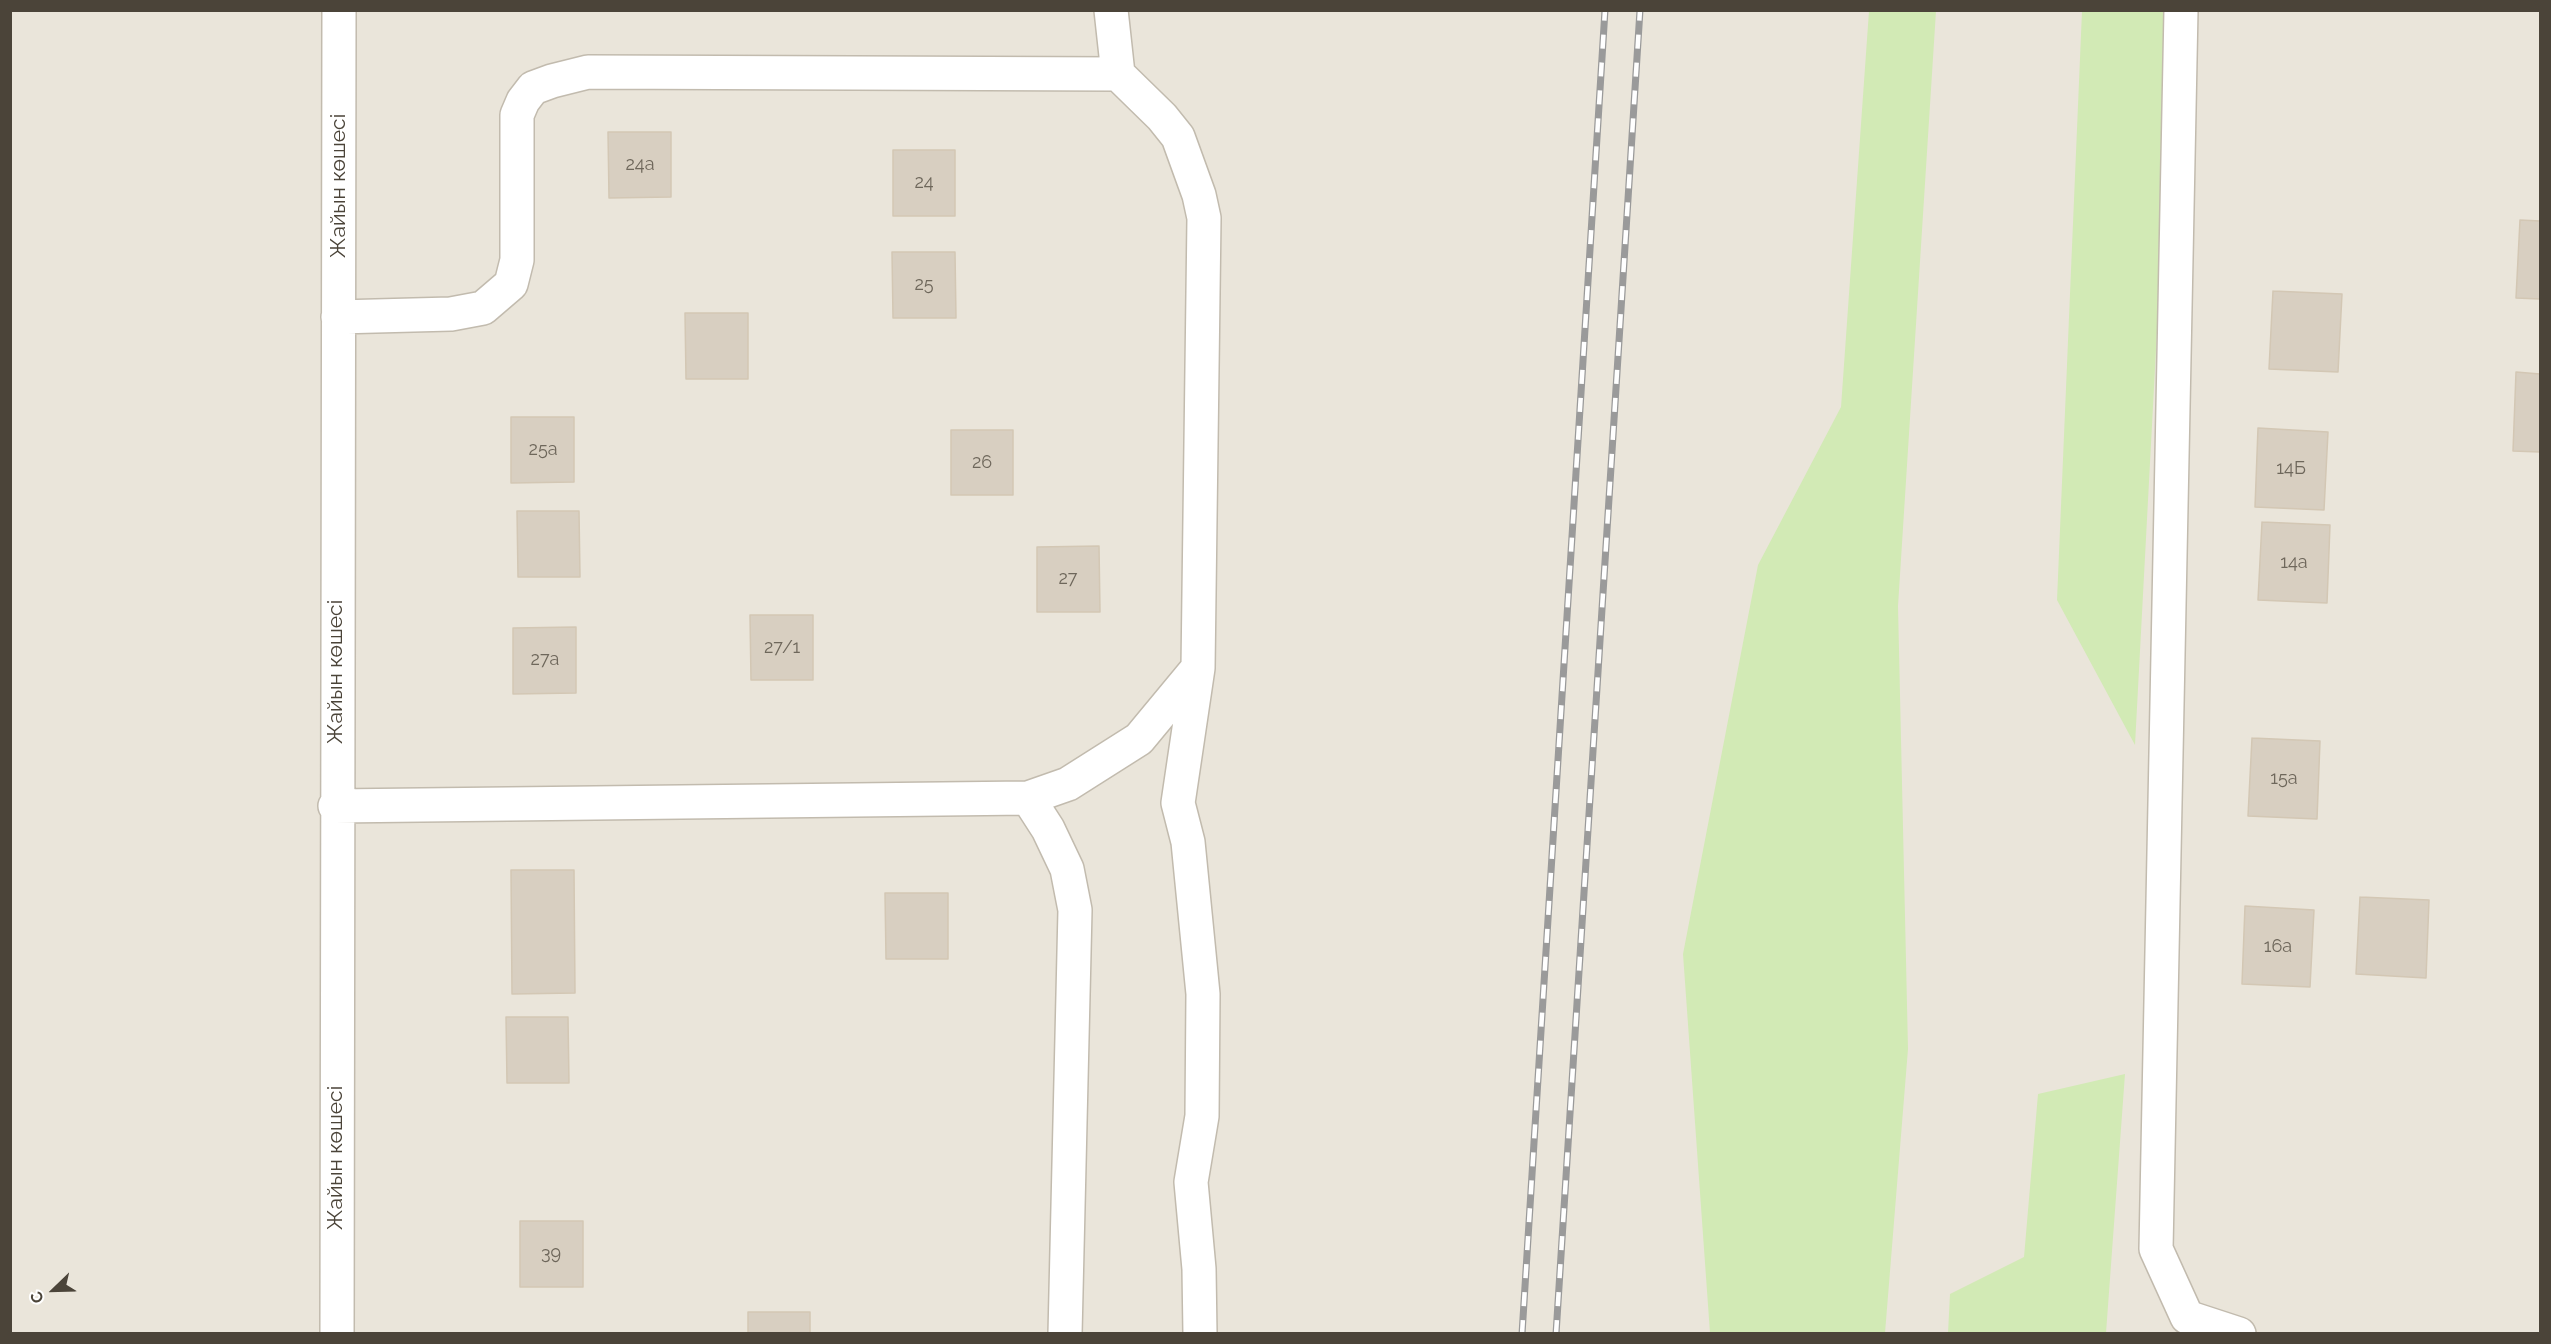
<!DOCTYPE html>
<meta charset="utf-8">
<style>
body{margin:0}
#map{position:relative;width:2551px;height:1344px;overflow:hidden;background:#f6f3ec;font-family:Raleway,sans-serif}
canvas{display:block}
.frame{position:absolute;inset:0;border:12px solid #4b4439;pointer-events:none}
.north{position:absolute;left:24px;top:1260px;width:60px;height:60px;-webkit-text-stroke:4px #fff;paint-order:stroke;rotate:247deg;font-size:16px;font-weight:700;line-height:24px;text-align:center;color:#4b4439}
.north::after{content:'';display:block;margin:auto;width:21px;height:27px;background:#4b4439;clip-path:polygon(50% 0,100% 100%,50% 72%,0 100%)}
</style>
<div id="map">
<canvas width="2551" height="1344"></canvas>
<div class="frame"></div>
<div class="north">С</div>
</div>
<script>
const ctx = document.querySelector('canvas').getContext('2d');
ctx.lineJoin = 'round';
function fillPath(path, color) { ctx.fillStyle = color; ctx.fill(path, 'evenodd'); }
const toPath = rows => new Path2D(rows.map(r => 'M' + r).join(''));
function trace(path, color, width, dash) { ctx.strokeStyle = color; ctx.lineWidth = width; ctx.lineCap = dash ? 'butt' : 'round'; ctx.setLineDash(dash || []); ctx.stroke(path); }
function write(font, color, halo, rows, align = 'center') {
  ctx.font = font + ' Raleway,sans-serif'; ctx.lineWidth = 4.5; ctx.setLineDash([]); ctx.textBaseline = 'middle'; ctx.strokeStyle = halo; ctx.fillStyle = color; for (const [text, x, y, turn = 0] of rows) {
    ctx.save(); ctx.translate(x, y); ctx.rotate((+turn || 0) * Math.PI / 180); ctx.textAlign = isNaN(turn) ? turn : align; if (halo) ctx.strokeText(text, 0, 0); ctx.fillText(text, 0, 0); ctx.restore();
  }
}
fillPath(toPath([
 [11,11,2540,11,2540,1333,11,1333]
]), '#eae5da');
fillPath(toPath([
 [1869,11,1936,11,1898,606,1908,1049,1885,1333,1710,1333,1683,954,1758,565,1841,407],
 [2082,11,2174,11,2135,745,2057,600],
 [2125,1074,2106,1333,1948,1333,1950,1294,2024,1257,2038,1094]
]), '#d2eab5');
const building = toPath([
 [608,132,671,132,671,197,609,198,608,132],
 [893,150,955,150,955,216,893,216,893,150],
 [2520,220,2540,221,2540,299,2516,298,2520,220],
 [892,252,955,252,956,318,893,318,892,252],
 [2273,291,2342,294,2338,372,2269,369,2273,291],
 [685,313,748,313,748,379,686,379,685,313],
 [2516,372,2540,374,2540,452,2513,451,2516,372],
 [511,417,574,417,574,482,511,483,511,417],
 [2258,428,2328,432,2324,510,2255,507,2258,428],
 [951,430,1013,430,1013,495,951,495,951,430],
 [517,511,579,511,580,577,518,577,517,511],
 [2262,522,2330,525,2327,603,2258,600,2262,522],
 [1099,546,1100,612,1037,612,1037,547,1099,546],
 [750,615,813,615,813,680,751,680,750,615],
 [576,627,576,693,513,694,513,628,576,627],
 [2252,738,2320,741,2317,819,2248,816,2252,738],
 [511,870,574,870,575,993,512,994,511,870],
 [885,893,948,893,948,959,886,959,885,893],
 [2360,897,2429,900,2426,978,2356,974,2360,897],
 [2245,906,2314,910,2310,987,2242,984,2245,906],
 [506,1017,568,1017,569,1083,507,1083,506,1017],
 [520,1221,583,1221,583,1287,520,1287,520,1221],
 [748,1312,810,1312,810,1334,748,1334,748,1312]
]);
fillPath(building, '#d8cfc1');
trace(building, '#d3c7b4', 1.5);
const minor = toPath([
 [1111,10,1118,74],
 [2181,10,2156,1249,2187,1317,2239,1334],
 [338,317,451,314,483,308,511,284,517,260,517,115,523,101,533,88,552,81,588,72,1118,74,1162,117,1178,137,1199,195,1204,218,1198,668,1178,803,1188,842,1203,994,1202,1116,1191,1182,1199,1269,1200,1334],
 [1028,798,1068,784,1139,739,1197,669],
 [335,806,1028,798,1048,829,1067,869,1075,910,1065,1334],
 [337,1334,339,10]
]);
trace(minor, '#c2bbae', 36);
trace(minor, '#fff', 33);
const rail = toPath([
 [1522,1334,1605,10],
 [1556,1334,1640,10]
]);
trace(rail, '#9a9a9a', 7);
trace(rail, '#fff', 4.5, [14]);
write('18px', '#6e675b', null, [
 ["24а",640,165],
 ["24",924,183],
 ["25",924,285],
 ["25а",543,450],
 ["26",982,463],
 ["14Б",2291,469],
 ["14а",2294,563],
 ["27",1068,579],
 ["27/1",782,648],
 ["27а",545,660],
 ["15а",2284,779],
 ["16а",2278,947],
 ["39",551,1254]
]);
write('21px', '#4b4439', '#fff', [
 ["Жайын көшесі",339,186,-90],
 ["Жайын көшесі",336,672,-90],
 ["Жайын көшесі",336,1158,-90]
]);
</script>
